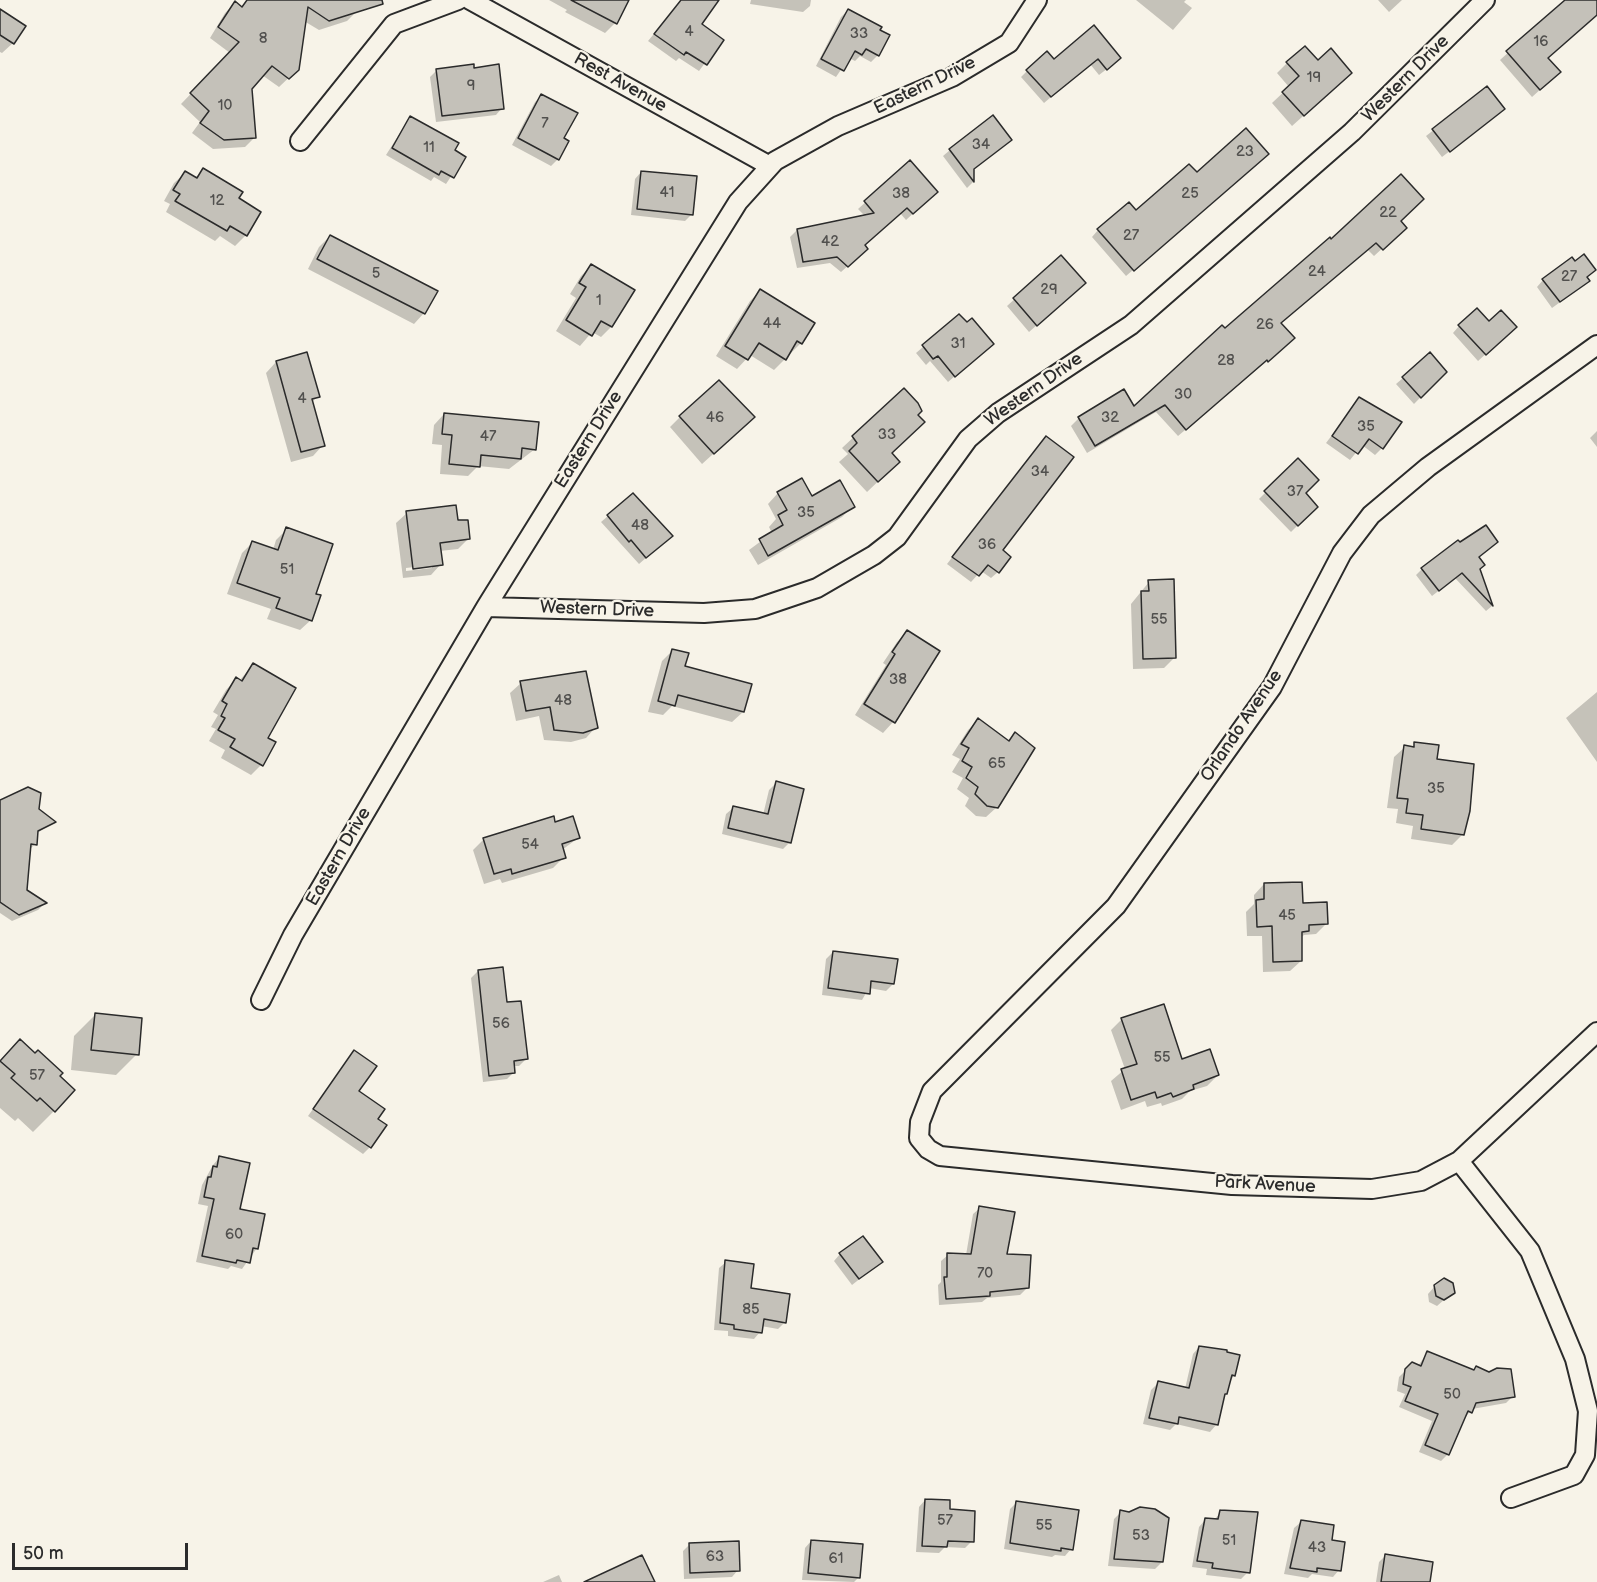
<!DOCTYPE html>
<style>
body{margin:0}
#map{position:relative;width:1597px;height:1582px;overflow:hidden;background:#f7f3e8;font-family:"Balsamiq Sans",sans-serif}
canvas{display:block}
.scale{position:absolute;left:12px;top:1543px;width:176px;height:27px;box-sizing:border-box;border:3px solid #2b2b2b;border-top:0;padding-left:8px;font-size:18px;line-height:21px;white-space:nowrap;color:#2b2b2b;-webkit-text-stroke:4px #f7f3e8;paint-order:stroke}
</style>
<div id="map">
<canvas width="1597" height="1582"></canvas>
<div class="scale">50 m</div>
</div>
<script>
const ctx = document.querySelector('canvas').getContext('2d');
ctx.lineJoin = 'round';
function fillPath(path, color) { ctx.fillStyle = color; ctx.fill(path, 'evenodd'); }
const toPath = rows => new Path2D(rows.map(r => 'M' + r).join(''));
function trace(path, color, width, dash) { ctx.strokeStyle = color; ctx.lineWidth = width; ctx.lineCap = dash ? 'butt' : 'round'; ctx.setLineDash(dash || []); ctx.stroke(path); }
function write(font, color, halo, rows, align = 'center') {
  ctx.font = font + ' "Balsamiq Sans",sans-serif'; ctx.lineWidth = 4.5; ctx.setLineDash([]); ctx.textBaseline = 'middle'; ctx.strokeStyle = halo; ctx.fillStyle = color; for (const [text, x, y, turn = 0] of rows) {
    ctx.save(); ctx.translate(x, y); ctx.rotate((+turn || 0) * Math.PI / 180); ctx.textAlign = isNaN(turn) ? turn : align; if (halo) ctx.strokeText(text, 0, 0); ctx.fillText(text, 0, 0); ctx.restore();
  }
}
fillPath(toPath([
 [267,0,358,0,357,11,347,21,319,30,304,21,298,69,279,87,262,75,250,88,255,137,245,147,213,149,192,133,200,122,181,104,230,53,210,38,225,13,235,3,256,16],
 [549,0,628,0,615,23,605,33,565,12,567,10],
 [682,0,685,0,700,25,722,40,699,71,679,58,676,61,648,41],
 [751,0,811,0,810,6,803,12,750,4],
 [1136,0,1186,0,1184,2,1192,8,1173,30],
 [1378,0,1402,0,1389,12],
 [1566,0,1597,0,1597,14,1547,58,1551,80,1532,97,1500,60],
 [0,10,13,43,2,53,0,52],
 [848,10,878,55,871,62,860,56,855,61,849,58,836,77,816,66,841,17],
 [1094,28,1112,65,1099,75,1090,64,1044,103,1021,77,1027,71,1054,61],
 [1287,63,1340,83,1292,126,1272,103,1289,87,1277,73],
 [497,66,502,108,496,115,436,122,430,77,437,70],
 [1487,88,1496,116,1442,157,1426,136],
 [541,96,558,159,551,166,512,145,535,102],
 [410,117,464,157,446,184,434,177,431,181,386,155],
 [1010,140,973,170,973,182,967,188,943,156,950,150],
 [1260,161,1126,276,1092,237,1098,230,1135,212,1197,174],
 [910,162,930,198,906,220,900,213,863,245,860,255,841,272,830,263,797,268,790,237,797,230,865,216,858,209],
 [203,170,237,199,246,235,235,246,220,236,215,241,166,212,170,204,164,201,174,183,185,173,195,178],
 [641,172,692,214,685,221,631,215,635,179],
 [1399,221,1397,235,1374,256,1367,249,1279,323,1285,346,1178,436,1156,412,1087,453,1071,426,1079,418,1124,391,1134,408,1331,241],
 [330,236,424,313,414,324,308,269,319,247],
 [1061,257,1077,290,1029,332,1007,306],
 [1575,263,1586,278,1581,287,1552,308,1537,287,1543,280],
 [591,266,633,291,611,327,601,337,592,332,580,346,556,331,576,298,570,294,581,276],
 [760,291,801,343,774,370,750,355,737,369,716,356,750,301],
 [959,316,985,350,948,382,930,361,926,365,916,353],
 [1489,323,1508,334,1478,361,1453,333,1459,326],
 [276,362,318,396,311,403,323,445,313,456,291,462,266,373],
 [1445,372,1414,404,1396,384,1403,378],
 [904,390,888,472,867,492,839,462,848,454,842,448],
 [1360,398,1382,448,1375,455,1362,445,1350,460,1326,443],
 [444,414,535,449,509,469,478,466,468,476,440,474,442,445,432,444,434,425],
 [680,417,742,428,702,464,670,427],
 [1597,431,1597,447,1590,438],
 [1040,444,1000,551,998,572,991,578,981,571,971,582,947,564],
 [1298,460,1304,493,1316,507,1291,532,1259,499],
 [778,493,812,498,853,506,842,517,758,565,749,550,772,533,769,527,776,519,768,504],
 [407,513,457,522,469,538,458,549,440,551,441,564,431,575,403,578,396,523],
 [432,565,432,568,406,571,406,568],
 [608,516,671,536,639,564,601,522],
 [287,529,314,595,311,620,300,630,267,619,271,609,227,594,242,553,252,543,273,550,276,540],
 [1478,557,1478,569,1492,606,1486,611,1455,578,1432,596,1416,575,1422,569],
 [1149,582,1175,657,1164,668,1133,669,1131,604],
 [907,632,938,651,893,722,883,733,855,715,886,665,883,663,897,642],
 [673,650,683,667,743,712,732,722,672,706,663,715,648,712,662,661],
 [253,665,266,738,261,765,251,775,221,758,225,750,209,741,216,729,211,727,218,715,213,712,226,690,236,679,239,681],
 [521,683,596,727,586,738,571,742,544,740,539,716,516,721,510,693],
 [1597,692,1597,762,1566,718],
 [978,720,1007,742,1015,734,997,807,986,817,976,816,965,806,969,798,957,789,963,778,952,772,960,759,952,755,968,730],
 [1415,744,1436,760,1463,834,1452,845,1411,839,1413,826,1396,823,1398,809,1387,808,1394,757,1405,747,1411,748],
 [776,783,790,842,783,849,722,834,726,814,733,808,763,815,769,790],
 [0,802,38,810,53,822,36,834,35,844,29,850,25,891,44,904,38,910,12,921,0,913],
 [554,823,578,838,562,850,564,857,553,868,502,883,500,879,484,884,473,850,484,839],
 [1264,884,1301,905,1326,924,1316,934,1304,935,1300,938,1301,961,1290,971,1263,972,1262,936,1247,936,1246,912,1254,904,1254,895],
 [833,952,893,984,886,991,869,988,862,1000,822,995,826,959],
 [478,971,506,1004,526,1059,519,1066,513,1066,513,1073,507,1079,483,1082,471,978],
 [95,1015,137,1054,116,1075,71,1070,74,1036],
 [1122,1019,1181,1061,1218,1075,1207,1086,1190,1091,1182,1099,1162,1106,1161,1103,1147,1107,1145,1101,1121,1110,1111,1081,1125,1069,1111,1030],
 [20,1041,58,1076,54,1111,33,1132,18,1118,15,1121,0,1108,0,1060],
 [354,1052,357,1092,376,1119,370,1147,363,1154,308,1116],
 [219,1158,238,1210,257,1248,242,1269,231,1266,228,1269,196,1262,208,1206,198,1204,202,1185,213,1165],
 [980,1208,1006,1256,1027,1288,1020,1295,987,1298,982,1302,939,1305,938,1285,941,1282,941,1261,948,1255,966,1255,973,1214],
 [840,1254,881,1262,852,1285,834,1261],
 [726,1262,749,1290,785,1322,778,1329,761,1326,760,1332,754,1339,728,1336,728,1331,714,1330,719,1268],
 [1435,1286,1453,1292,1437,1306,1429,1302,1428,1294],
 [1199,1347,1234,1375,1223,1396,1216,1425,1210,1432,1176,1424,1170,1430,1143,1424,1151,1390,1158,1383,1185,1389,1193,1354],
 [1427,1353,1513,1396,1506,1403,1472,1409,1464,1419,1448,1454,1441,1461,1419,1452,1432,1421,1399,1407,1405,1394,1397,1391,1399,1377,1412,1364,1418,1366],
 [925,1500,948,1511,972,1541,965,1548,945,1547,939,1553,916,1552,919,1507],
 [1017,1502,1071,1549,1065,1556,1055,1555,1052,1557,1004,1549,1010,1509],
 [1121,1512,1162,1562,1155,1569,1108,1566,1114,1519],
 [1221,1512,1248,1572,1241,1579,1206,1575,1207,1569,1192,1567,1199,1527,1205,1520,1214,1520],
 [1301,1522,1330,1541,1339,1570,1333,1577,1312,1574,1308,1578,1284,1574,1294,1528],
 [811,1541,859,1577,854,1582,802,1580,805,1548],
 [690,1544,738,1570,732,1577,684,1579,683,1551],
 [1386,1555,1429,1582,1376,1582,1379,1562],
 [559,1575,562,1582,543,1582]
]), '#0003');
const building = toPath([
 [247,0,382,0,383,4,329,21,308,7,299,70,289,79,272,66,252,89,256,138,224,140,200,123,209,111,190,93,239,42,218,27,235,1,242,7,247,0],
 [571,0,629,0,617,24,571,0],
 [681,0,719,0,702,24,724,40,707,65,686,52,684,55,654,34,681,0],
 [1565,0,1597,0,1597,15,1548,58,1561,72,1540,90,1506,51,1565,0],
 [0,9,26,26,14,44,0,35,0,9],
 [848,9,882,27,880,30,890,35,879,56,866,49,862,55,855,51,844,71,821,59,848,9],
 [1094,25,1121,58,1107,70,1098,59,1051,97,1026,70,1047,51,1054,59,1094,25],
 [1305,46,1318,60,1331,48,1352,73,1304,116,1282,92,1299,76,1286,62,1305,46],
 [474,64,474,68,499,64,504,109,442,116,436,69,474,64],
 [1487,86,1505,109,1450,152,1432,129,1487,86],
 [541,94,578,113,564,138,569,141,559,160,518,138,541,94],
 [993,115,1012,140,974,169,974,182,949,149,993,115],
 [410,116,459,143,455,150,466,157,454,178,441,171,439,175,392,148,410,116],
 [1246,128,1269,154,1134,271,1097,229,1129,202,1136,210,1189,164,1197,172,1246,128],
 [910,160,938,192,913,214,907,208,865,245,868,249,848,267,837,257,803,262,797,229,874,213,864,201,910,160],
 [203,168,243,192,239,198,261,212,247,236,230,226,227,231,175,201,180,194,173,190,185,171,197,178,203,168],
 [641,171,697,176,693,215,637,209,641,171],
 [1401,174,1424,199,1401,221,1407,228,1383,250,1376,243,1281,323,1295,338,1268,362,1267,360,1186,430,1165,405,1095,446,1078,417,1124,389,1134,406,1222,325,1225,328,1330,237,1331,239,1401,174],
 [330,235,438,291,425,314,317,259,330,235],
 [1584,254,1596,270,1587,277,1590,281,1560,302,1542,279,1572,257,1575,261,1584,254],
 [1061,255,1086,283,1037,326,1013,298,1061,255],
 [591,264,635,290,612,327,601,321,592,336,566,320,586,287,579,283,591,264],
 [760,289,815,323,802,344,797,341,786,360,759,343,748,360,725,346,760,289],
 [1477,308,1489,321,1501,310,1517,327,1486,355,1458,325,1477,308],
 [959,314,967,322,972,318,994,344,955,377,938,356,933,359,922,345,959,314],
 [307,352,320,397,312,399,325,446,301,452,276,361,307,352],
 [1430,352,1447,372,1421,398,1402,377,1430,352],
 [719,380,755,417,714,454,679,416,719,380],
 [904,388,918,403,922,411,918,415,925,422,892,453,900,462,878,482,849,451,857,443,852,436,904,388],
 [1359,397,1402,422,1383,449,1369,439,1358,454,1332,436,1359,397],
 [444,413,539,422,536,450,522,448,521,459,481,455,480,467,449,464,452,435,442,434,444,413],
 [1046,436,1074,457,1003,550,1011,557,999,573,988,565,979,576,952,557,1046,436],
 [1298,458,1319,480,1306,493,1318,507,1298,526,1264,491,1298,458],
 [802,478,812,496,840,480,855,507,768,556,759,539,783,525,778,515,787,510,777,492,802,478],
 [633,493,673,536,646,558,631,540,629,542,607,515,633,493],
 [456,505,458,520,468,520,470,539,440,543,443,565,413,569,406,511,456,505],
 [1486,525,1498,542,1479,557,1485,565,1480,569,1493,606,1462,573,1439,591,1421,568,1458,540,1460,542,1486,525],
 [286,527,333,544,316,594,321,595,312,621,276,608,280,598,237,583,252,541,278,550,286,527],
 [1174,579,1176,658,1143,659,1141,591,1149,591,1148,580,1174,579],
 [907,630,940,651,895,723,864,704,895,654,892,652,907,630],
 [672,649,689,653,685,666,752,684,744,712,678,695,675,706,658,701,672,649],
 [253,663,296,688,268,738,276,742,263,766,230,747,235,739,218,730,225,718,221,716,227,704,222,701,236,677,242,681,253,663],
 [586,671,598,728,583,733,554,730,550,707,526,711,520,681,586,671],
 [978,718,1009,741,1015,732,1035,748,998,808,987,806,975,794,978,787,966,778,972,767,962,761,969,748,961,744,978,718],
 [1414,742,1439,745,1437,759,1474,764,1470,811,1464,835,1421,829,1423,815,1406,813,1408,799,1397,798,1404,745,1414,747,1414,742],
 [776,781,804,789,791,843,728,828,733,806,768,814,776,781],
 [28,787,41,793,39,809,56,822,38,831,37,845,31,844,27,890,47,903,19,915,0,902,0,800,28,787],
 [554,816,555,822,573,816,580,838,562,844,566,858,512,874,511,869,494,874,483,838,554,816],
 [1302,882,1303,903,1327,902,1328,924,1309,925,1309,931,1302,932,1302,961,1273,962,1272,926,1257,927,1256,900,1264,899,1264,883,1302,882],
 [833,951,898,959,894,984,871,981,870,994,828,988,833,951],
 [503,967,507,1002,521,1001,528,1059,514,1061,515,1073,489,1076,478,970,503,967],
 [1164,1004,1182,1059,1210,1049,1219,1075,1193,1085,1194,1089,1173,1097,1171,1093,1157,1098,1155,1092,1131,1100,1121,1069,1137,1064,1121,1018,1164,1004],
 [95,1013,142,1018,139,1055,91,1050,95,1013],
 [20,1039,35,1053,38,1050,63,1073,60,1076,75,1090,55,1112,40,1098,37,1101,11,1078,15,1074,0,1061,20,1039],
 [354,1050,377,1066,359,1091,385,1109,378,1119,387,1125,371,1148,313,1109,354,1050],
 [219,1156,250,1163,240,1209,265,1214,258,1249,253,1248,250,1263,237,1260,236,1263,202,1256,214,1199,204,1197,208,1177,211,1177,213,1166,217,1167,219,1156],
 [979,1206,1015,1212,1007,1254,1031,1255,1029,1288,990,1292,990,1296,946,1299,944,1277,947,1277,947,1253,971,1254,979,1206],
 [863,1236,883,1262,859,1279,839,1253,863,1236],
 [725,1260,754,1264,751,1288,790,1294,786,1323,764,1319,762,1333,734,1329,734,1325,720,1323,725,1260],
 [1444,1278,1453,1283,1455,1293,1444,1300,1436,1296,1434,1285,1444,1278],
 [1199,1346,1227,1350,1227,1352,1240,1355,1235,1376,1232,1375,1227,1394,1225,1394,1218,1425,1179,1417,1178,1424,1149,1418,1158,1381,1189,1388,1199,1346],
 [1427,1351,1474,1370,1476,1366,1489,1372,1497,1368,1511,1369,1515,1397,1476,1403,1472,1413,1468,1411,1449,1455,1425,1445,1438,1414,1405,1401,1411,1387,1403,1384,1405,1369,1412,1362,1421,1366,1427,1351],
 [925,1499,950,1500,950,1509,975,1511,974,1542,948,1541,947,1547,922,1546,925,1499],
 [1016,1501,1079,1510,1073,1550,1061,1548,1061,1551,1010,1543,1016,1501],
 [1140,1507,1155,1509,1169,1518,1163,1562,1114,1559,1120,1510,1129,1512,1140,1507],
 [1220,1510,1258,1512,1250,1573,1212,1568,1213,1563,1197,1561,1205,1518,1218,1519,1220,1510],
 [1301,1520,1334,1525,1332,1540,1345,1542,1341,1571,1317,1568,1317,1572,1290,1568,1301,1520],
 [811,1540,863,1544,860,1578,808,1573,811,1540],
 [739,1541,740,1571,690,1573,689,1543,739,1541],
 [1385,1554,1433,1562,1430,1582,1381,1582,1385,1554],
 [642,1555,655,1582,584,1582,642,1555]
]);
fillPath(building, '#c4c1b9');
trace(building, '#2b2b2b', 1.5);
const minor = toPath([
 [470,0,770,166],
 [300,141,394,24,458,0],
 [1597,345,1428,467,1371,515,1342,553,1272,687,1116,906,932,1091,920,1122,919,1138,928,1149,940,1156,1232,1185,1372,1189,1421,1181,1459,1161,1597,1032],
 [486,607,704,613,755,609,817,588,874,555,897,537,968,439,998,413,1131,325,1352,132,1485,0],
 [261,1000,293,935,486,607,738,202,775,161,838,126,952,77,1009,43,1037,0],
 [1459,1161,1530,1251,1575,1359,1588,1411,1585,1455,1574,1475,1511,1498]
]);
trace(minor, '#2b2b2b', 22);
trace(minor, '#f7f3e8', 18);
write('15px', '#51504e', null, [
 ["4",689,32],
 ["33",859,34],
 ["8",263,39],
 ["16",1541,42],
 ["19",1314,78],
 ["9",471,86],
 ["10",225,106],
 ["7",545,124],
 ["34",981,145],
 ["11",429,148],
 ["23",1245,152],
 ["41",667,193],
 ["38",901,194],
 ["25",1190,194],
 ["12",217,201],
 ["22",1388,213],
 ["27",1131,236],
 ["42",830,242],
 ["24",1317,272],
 ["5",376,274],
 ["27",1569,277],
 ["29",1049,290],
 ["1",599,301],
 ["44",772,324],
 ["26",1265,325],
 ["31",958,344],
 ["28",1226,361],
 ["30",1183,395],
 ["4",302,399],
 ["46",715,418],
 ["32",1110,418],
 ["35",1366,427],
 ["33",887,435],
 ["47",488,437],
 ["34",1040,472],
 ["37",1295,492],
 ["35",806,513],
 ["48",640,526],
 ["36",987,545],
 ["51",287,570],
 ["55",1159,620],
 ["38",898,680],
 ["48",563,701],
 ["65",997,764],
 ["35",1436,789],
 ["54",530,845],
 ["45",1287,916],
 ["56",501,1024],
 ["55",1162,1058],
 ["57",37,1076],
 ["60",234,1235],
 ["70",985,1274],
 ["85",751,1310],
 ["50",1452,1395],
 ["57",945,1521],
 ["55",1044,1526],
 ["53",1141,1536],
 ["51",1229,1541],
 ["43",1317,1548],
 ["63",715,1557],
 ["61",836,1559]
]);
write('18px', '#2b2b2b', '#f7f3e8', [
 ["Western Drive",1406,79,-45],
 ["Rest Avenue",620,83,29],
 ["Eastern Drive",925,86,-26],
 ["Western Drive",1034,390,-35],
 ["Eastern Drive",589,440,-58],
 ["Western Drive",597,610,2],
 ["Orlando Avenue",1242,726,-56],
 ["Eastern Drive",339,857,-60],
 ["Park Avenue",1265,1185,3]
]);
</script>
